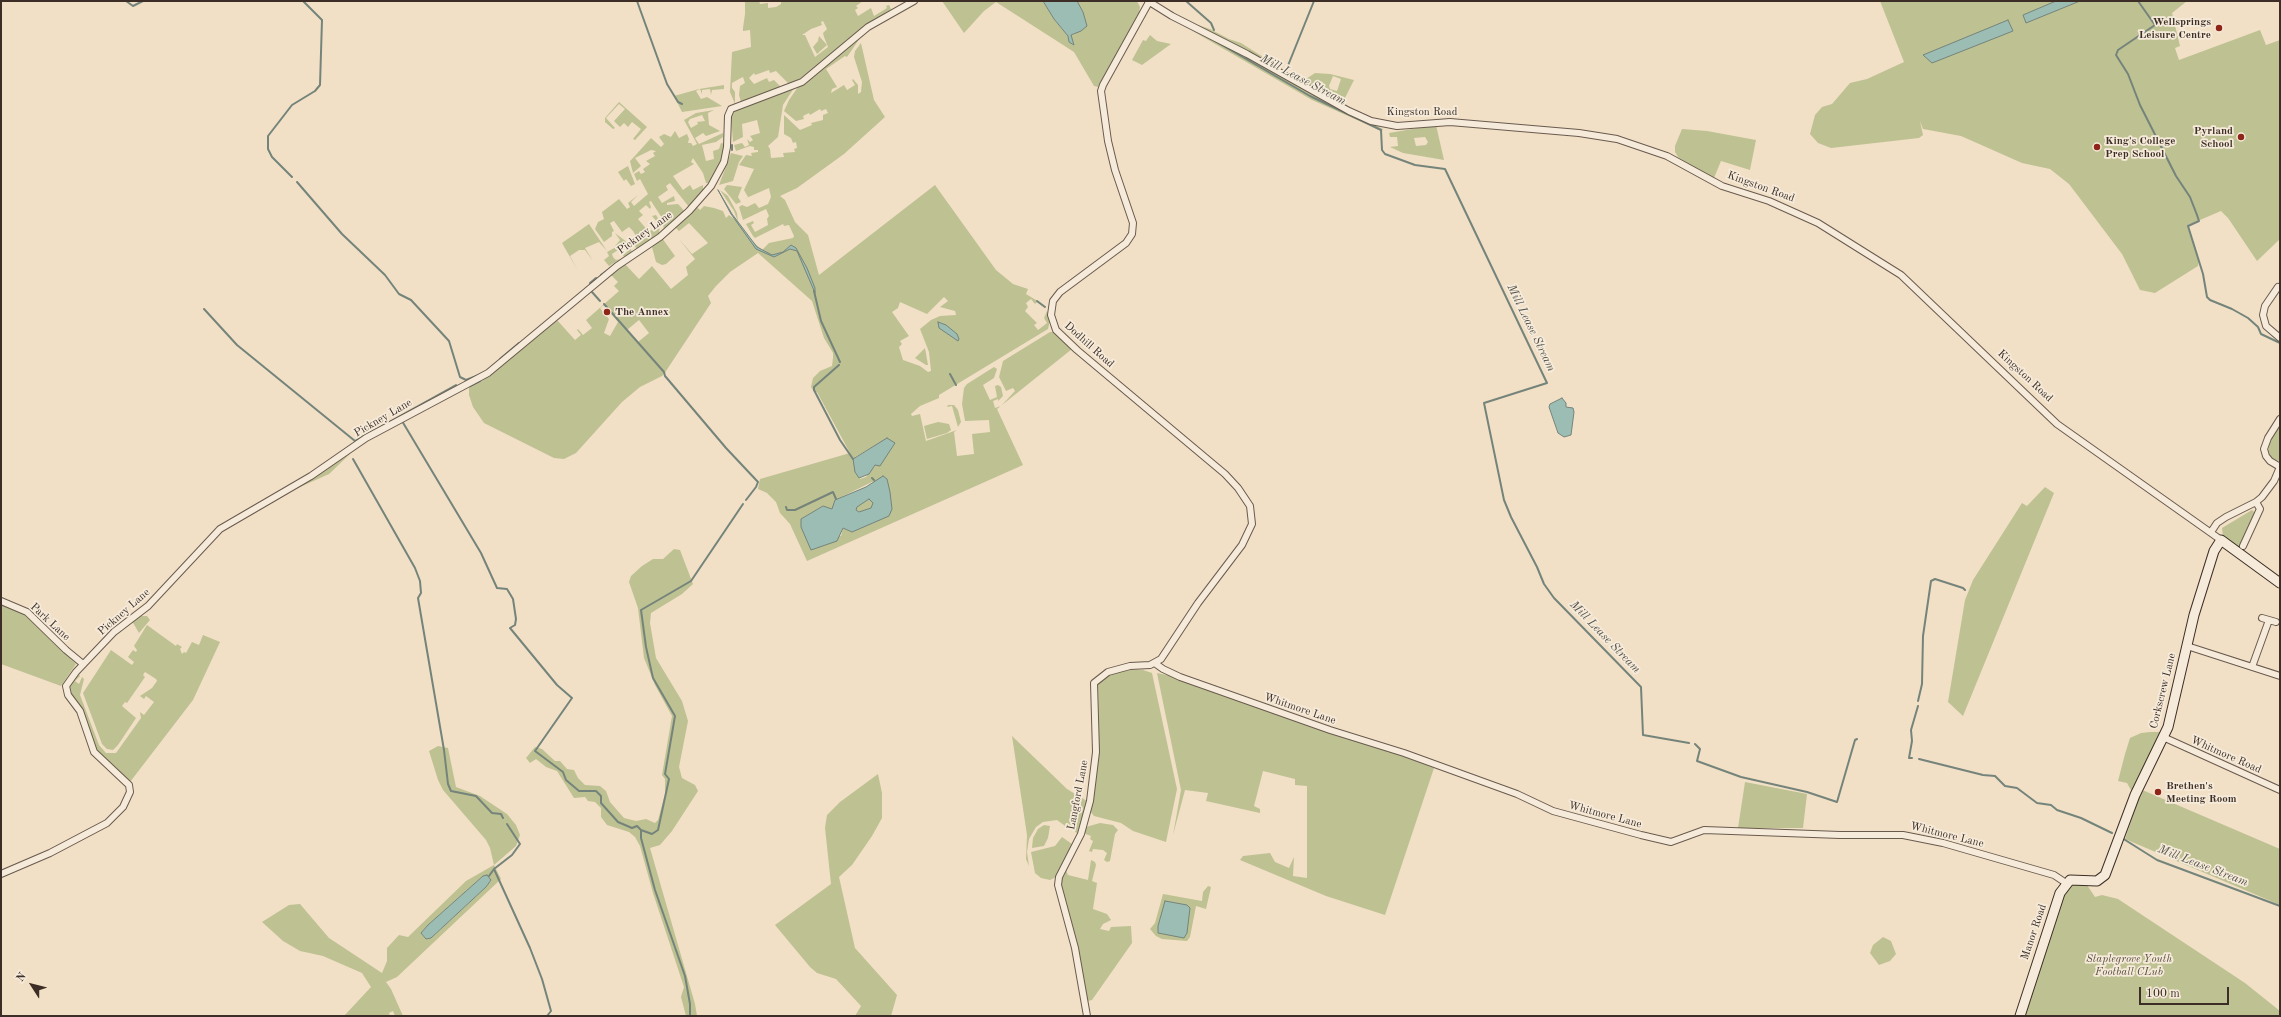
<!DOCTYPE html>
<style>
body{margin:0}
#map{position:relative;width:2281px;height:1017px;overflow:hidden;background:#f1e0c6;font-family:"Old Standard TT",serif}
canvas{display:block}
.frame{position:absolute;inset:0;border:2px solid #3c2e26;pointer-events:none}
.north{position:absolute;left:12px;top:965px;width:40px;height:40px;-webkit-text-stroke:3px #f6ebda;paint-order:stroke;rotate:306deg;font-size:11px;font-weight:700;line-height:16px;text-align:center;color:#3c2e26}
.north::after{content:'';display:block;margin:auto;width:14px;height:18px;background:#3c2e26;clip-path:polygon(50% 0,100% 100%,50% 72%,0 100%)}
.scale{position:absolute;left:2139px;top:987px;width:90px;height:18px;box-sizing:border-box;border:2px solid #3c2e26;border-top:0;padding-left:5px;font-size:12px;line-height:14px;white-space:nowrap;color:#3c2e26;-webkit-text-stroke:3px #f6ebda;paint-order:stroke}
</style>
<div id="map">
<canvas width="2281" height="1017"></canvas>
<div class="frame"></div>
<div class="north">N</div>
<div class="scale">100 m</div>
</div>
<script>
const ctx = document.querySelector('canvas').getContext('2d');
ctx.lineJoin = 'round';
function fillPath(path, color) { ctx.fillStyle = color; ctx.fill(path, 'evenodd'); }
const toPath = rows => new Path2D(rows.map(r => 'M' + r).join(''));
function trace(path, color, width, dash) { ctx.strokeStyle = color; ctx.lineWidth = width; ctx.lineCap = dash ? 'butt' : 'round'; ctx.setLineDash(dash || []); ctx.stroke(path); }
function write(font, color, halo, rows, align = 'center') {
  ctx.font = font + ' "Old Standard TT",serif'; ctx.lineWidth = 3.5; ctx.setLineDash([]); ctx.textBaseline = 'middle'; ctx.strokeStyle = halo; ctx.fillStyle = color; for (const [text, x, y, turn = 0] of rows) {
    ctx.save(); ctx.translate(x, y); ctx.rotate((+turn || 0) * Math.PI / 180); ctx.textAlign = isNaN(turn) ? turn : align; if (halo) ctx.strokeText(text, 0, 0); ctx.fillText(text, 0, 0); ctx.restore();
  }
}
fillPath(toPath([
 [745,1,759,1,760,4,768,3,768,8,776,7,781,4,781,1,863,1,856,6,858,8,855,10,858,16,871,8,874,16,887,8,886,6,889,5,891,9,798,80,789,84,776,71,770,73,769,70,755,75,754,73,749,78,754,84,767,78,769,82,774,80,781,87,743,102,741,102,739,95,740,86,745,83,743,77,739,79,732,83,732,88,735,92,735,104,730,92,732,52,751,47,750,30,743,31,743,28,745,14],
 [823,21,827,29,823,33,824,37,828,47,815,57,805,35,802,35,811,29,822,25,821,22],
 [942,1,1043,1,1054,19,1068,36,1069,42,1074,45,1070,35,1075,34,1083,12,1077,1,1137,1,1140,7,1139,13,1098,87,1094,86,1074,52,996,2,984,11,964,33],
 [1880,1,2187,1,2172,13,2180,46,2175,48,2179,60,2260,30,2266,45,2280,40,2280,239,2257,261,2228,218,2221,211,2188,225,2199,260,2198,266,2155,293,2140,290,2122,254,2069,184,2050,169,2022,163,1961,136,1923,129,1920,121,1923,135,1919,138,1831,148,1818,143,1810,134,1815,115,1822,107,1832,104,1850,83,1867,79,1904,62],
 [1195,24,1210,29,1229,39,1241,43,1271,62],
 [1191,30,1237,52,1344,111,1383,129,1382,131,1312,100],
 [1150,35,1157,41,1171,44,1142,65,1132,60,1143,40,1146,41],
 [819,36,827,45,817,54,813,47,818,41],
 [860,38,847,57,845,56,826,69,837,87,832,89,831,93,844,85,847,90,855,85,852,80,853,79,858,85,858,94,861,92,862,82,854,57,855,51,861,43,874,100,885,117,844,154,797,188,780,196,785,200,795,222,808,235,819,275,935,185,996,270,1013,284,1028,289,1026,294,1044,305,1045,308,1037,302,1035,304,1031,299,1026,303,1028,307,1025,311,1037,323,1034,325,1038,330,1047,323,1044,318,1047,311,1050,320,1048,329,939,395,939,398,920,406,911,414,912,416,920,414,926,441,957,430,954,432,957,456,974,454,972,434,990,432,989,420,965,421,962,404,964,388,967,384,994,367,997,369,994,378,983,385,990,400,997,397,995,386,998,385,1001,387,1003,396,998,401,998,399,993,401,995,408,1001,406,1015,391,1013,388,1006,391,999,377,1003,361,1050,332,1053,332,1072,349,997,409,1023,465,807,561,790,524,780,513,776,502,767,493,758,489,760,479,850,453,817,392,814,392,811,387,813,378,820,371,832,366,833,358,833,353,824,338,812,301,758,253,730,272,716,286,708,296,711,303,666,371,662,376,640,387,622,402,576,453,564,459,554,458,484,423,473,407,469,395,469,387,482,381,557,320,575,340,581,335,577,330,578,329,583,335,592,328,586,320,619,291,614,286,618,282,612,276,609,276,624,263,639,279,652,266,671,289,688,275,686,267,695,259,678,238,692,254,708,243,689,223,679,231,676,228,706,196,697,207,700,210,704,206,714,208,723,211,726,218,729,215,738,222,734,211,720,190,728,196,737,213,738,222,750,239,762,250,769,243,793,238,794,236,789,225,784,226,783,224,755,238,753,236,746,224,753,221,754,223,751,225,755,232,768,225,767,219,769,216,766,209,743,220,739,207,742,205,747,207,755,203,759,208,768,204,771,197,769,188,744,199,748,197,744,190,754,169,739,165,746,155,752,156,751,153,758,152,758,150,754,150,754,147,750,146,736,151,734,145,742,143,745,147,749,145,747,139,750,142,753,140,750,136,760,133,757,120,742,124,743,137,733,142,731,116,733,111,794,88,783,105,778,137,768,146,770,149,771,158,784,157,783,153,795,152,794,149,797,148,796,142,793,143,791,138,784,134,784,115,800,130,812,125,811,123,823,120,823,115,828,113,826,109,821,111,820,109,810,115,809,113,803,116,804,119,796,121,784,111,789,100,798,87,805,83],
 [944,297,948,301,940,307,955,311,956,315,940,316,931,320,920,329,929,352,931,371,928,372,920,366,903,360,899,347,902,344,900,341,909,336,892,312,898,308,900,302,927,314],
 [604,305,618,322,610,336,604,333,609,319,600,308],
 [639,320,649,333,638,342,627,330],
 [894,445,880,464,875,465,866,477,860,479,855,472,855,457,874,446],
 [887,479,892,509,852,532,843,528,841,536,801,519,823,506,832,510,835,500,872,482],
 [1315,73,1330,74,1354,80,1342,104,1303,81],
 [1333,76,1341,79,1337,91,1330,89,1329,86],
 [724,85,724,89,712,90,711,95,710,89,702,90,702,94,700,89,696,91,701,99,707,97,722,106,682,112,674,96,699,89],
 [619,102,647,127,635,140,633,139,641,129,632,122,628,127,624,123,620,127,614,121,625,109,619,104,606,118,615,128,613,129,605,122,605,118],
 [714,110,708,113,709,125,720,131,706,136,703,133,695,138,699,144,723,133,723,137,716,142,702,145,706,161,714,159,713,151,719,149,721,143,725,144,723,161,711,183,706,183,703,173,693,158,691,162,694,164,673,176,683,190,690,185,693,190,703,185,703,191,689,207,670,183,666,186,668,190,658,197,662,203,674,196,675,201,667,203,667,205,678,204,681,207,684,211,679,217,664,230,662,218,651,201,649,202,651,207,650,209,646,205,639,211,643,215,638,219,649,232,659,224,652,216,656,215,660,222,659,234,637,249,633,244,636,241,633,238,636,236,633,231,629,227,622,232,614,221,610,223,614,231,612,232,612,236,604,242,595,229,598,222,604,219,602,212,619,199,627,209,630,207,628,203,638,195,631,202,634,206,648,194,640,179,637,181,634,174,639,171,641,174,645,172,643,169,650,164,646,161,655,156,653,153,656,151,651,150,635,158,641,166,633,173,630,161,633,158,651,138,661,147,664,144,659,137,664,134,671,137,675,131,679,138,687,134,689,139,688,143,691,143,693,146,697,144,684,120,696,113],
 [702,115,705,121,697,122,698,124,691,128,688,122,690,119],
 [1436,125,1444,160,1403,153,1390,147,1398,146,1397,137,1390,137,1389,133],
 [1425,137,1428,142,1426,145,1416,146,1414,138],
 [1682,129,1707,131,1756,140,1750,170,1721,161,1714,178,1694,168,1678,157,1675,152,1675,146],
 [731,153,743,156,739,162,733,181,719,185],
 [628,166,635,184,631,186,626,179,624,181,618,172],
 [727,185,742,187,738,197,741,202,736,204,724,189],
 [589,224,607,251,599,242,585,248,593,261,585,250,579,250,570,256,578,271,562,243],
 [615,233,628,243,632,252,624,257,623,255,627,252,625,248,620,251,615,246,620,240],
 [662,238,675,256,666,264,662,265,656,262,652,247],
 [616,247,618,250,612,254,613,257,616,260,620,259,609,266,604,260,609,256,607,252],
 [925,348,928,365,926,365,915,358],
 [948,405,954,405,958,410,961,422,958,427,952,406,947,407],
 [938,422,949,424,951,430,947,433,927,439,924,426],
 [2280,425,2280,458,2278,462,2272,459,2268,451,2270,442],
 [350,454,329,474,289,492],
 [2045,487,2054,493,1963,716,1948,702,1965,600,1973,580,2022,503,2027,506],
 [869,499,873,503,872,508,859,512,856,510,857,507],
 [2252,510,2256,514,2239,549,2223,537,2222,528],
 [674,549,680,550,693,584,682,594,651,613,650,623,656,658,682,701,688,721,679,767,682,778,695,785,698,791,672,831,660,845,650,848,695,1004,697,1016,686,1016,681,997,684,987,653,893,640,846,635,837,629,832,607,825,601,817,601,808,595,802,588,801,585,797,574,798,557,771,546,767,536,759,530,763,526,758,535,747,542,749,555,761,560,761,567,769,574,770,578,778,585,785,600,786,606,791,610,802,624,818,636,821,646,819,655,823,658,820,665,794,665,779,662,775,672,716,655,685,644,658,638,608,629,582,631,576,642,566,653,559,663,559],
 [1,603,26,614,76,664,61,686,1,664],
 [141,616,147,616,150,620,139,633,132,621],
 [147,625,176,646,177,644,182,647,180,649,182,654,184,652,186,653,192,642,199,645,203,635,220,642,193,700,130,782,102,758,96,749,69,694,69,688,78,673,80,676,75,681,79,684,82,677,84,679,80,695,99,745,106,753,116,753,141,718,140,712,144,715,154,702,146,696,144,699,140,696,152,688,157,681,156,679,145,672,143,675,145,677,127,703,125,702,122,706,136,718,118,745,113,750,107,749,102,744,83,693,111,650,132,665,134,662,128,657,133,650,136,652,137,650,134,646],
 [1130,670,1143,670,1152,673,1177,789,1166,842,1133,831,1121,823,1094,816,1090,811,1099,746,1098,684,1113,673],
 [1157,673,1171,676,1311,727,1382,748,1434,768,1385,915,1326,896,1240,860,1243,856,1270,853,1275,862,1289,868,1294,857,1293,876,1307,878,1307,786,1295,785,1295,779,1263,771,1254,806,1260,809,1260,813,1206,801,1208,793,1185,790,1173,835,1181,790],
 [2150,732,2160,732,2132,792,2127,783,2118,781,2125,754,2130,738,2141,733],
 [1012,736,1067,789,1087,801,1080,836,1069,826,1068,828,1057,820,1043,822,1036,827,1029,839,1027,852,1029,866,1026,859,1027,835],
 [438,746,448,748,456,787,480,796,507,814,516,825,520,835,516,846,494,865,501,879,397,977,386,982,391,989,403,1016,395,1016,393,1011,389,1013,390,1016,344,1016,371,987,362,973,323,956,300,951,283,941,262,922,289,905,300,904,329,938,382,973,387,961,387,948,399,935,408,937,466,881,494,865,490,848,486,840,443,790,438,780,429,751],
 [483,876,491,880,486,887,431,938,426,939,421,933,428,925],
 [878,774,882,793,882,818,872,836,852,865,839,877,855,948,897,995,891,1016,855,1016,861,1006,836,979,817,973,810,967,775,925,831,884,825,828,827,815,840,802],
 [1745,782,1807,794,1803,828,1738,828],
 [2140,789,2280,849,2280,905,2125,839,2140,795],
 [1100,823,1113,825,1118,830,1115,834,1110,861,1107,862,1104,860,1107,853,1103,850,1093,849,1092,852,1089,851,1093,841,1090,839,1091,836,1083,833,1086,827],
 [1044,825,1050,826,1048,838,1044,846,1032,848,1033,838,1038,829],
 [1062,837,1072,844,1071,849,1058,876,1050,880,1041,878,1035,873,1031,852,1055,846],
 [1091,860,1095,862,1096,865,1092,881,1097,883,1093,909,1107,914,1111,920,1103,924,1100,929,1109,931,1111,927,1131,926,1132,943,1092,1000,1088,1001,1078,946,1060,888,1061,878,1066,870,1068,875,1088,880],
 [2070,884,2087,885,2095,897,2102,895,2118,899,2245,983,2280,1011,2280,1016,2023,1016,2061,900],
 [1208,886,1211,887,1206,909,1196,906,1190,937,1187,941,1162,939,1156,936,1150,929,1155,923,1163,894,1202,901,1203,892],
 [1883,937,1891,941,1896,954,1890,961,1879,965,1870,953,1873,945]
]), '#bec192');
const water = toPath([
 [1043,1,1077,1,1083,12,1087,26,1081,31,1071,35,1074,45,1069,42,1068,36,1054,19,1043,1],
 [2056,1,2080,1,2026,23,2023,15,2056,1],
 [2008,20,2013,31,1932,63,1923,55,2008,20],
 [718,190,732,214,757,247,772,255,783,252,791,245,796,248,807,268,815,288,815,293,797,251,790,249,774,257,756,249,731,214,718,190],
 [938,322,946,325,957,334,959,339,958,341,939,328,938,322],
 [1562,398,1566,403,1566,407,1573,408,1574,412,1571,435,1564,437,1558,433,1549,407,1550,404,1562,398],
 [887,438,895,443,880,466,875,465,869,474,859,478,855,472,853,459,887,438],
 [883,476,887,479,890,492,892,509,889,516,852,532,843,528,837,541,811,550,801,527,801,519,823,506,832,509,835,500,866,487,883,476],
 [869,499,873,503,871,508,859,512,856,510,857,507,869,499],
 [487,875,491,880,486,887,431,938,426,939,421,933,428,925,483,876,487,875],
 [1165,901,1187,905,1190,908,1187,933,1184,938,1158,933,1158,926,1165,901]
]);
fillPath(water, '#9bbdb4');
trace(water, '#75847b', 1);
trace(toPath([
 [126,1,133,6,143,1],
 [637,1,667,84,678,102,682,104],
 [1186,1,1211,23,1214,30],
 [2138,1,2155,25,2118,50,2116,55,2128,74,2140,105,2176,176,2190,197,2197,215,2199,221,2188,226,2203,274,2207,297,2210,300,2232,309,2248,318,2258,327,2261,334,2280,343],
 [1215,41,1310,96,1381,130,1382,150,1385,154,1415,165,1445,169,1547,383,1484,403,1504,500,1511,517,1537,567,1544,584,1554,598,1641,687,1643,735,1689,743],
 [1287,68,1314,1],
 [732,150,732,145],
 [292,177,272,157,268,149,268,136,292,105,315,91,320,85,322,20,303,1],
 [297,182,342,234,385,275,399,294,411,300,449,341,460,377,466,380,479,375],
 [601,275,608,270],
 [590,283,596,278],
 [814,291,821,321,840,362],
 [592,292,600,301],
 [1037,301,1045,307],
 [604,304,664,372,665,376,726,448,758,482,756,487,746,500],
 [204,309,237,345,355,441,456,385],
 [500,359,519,343],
 [839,365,814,387,814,390,840,440,853,459],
 [950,374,956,385],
 [470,386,480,381],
 [402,421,481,553,497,588,507,589,513,599,516,619,515,625,510,628,557,685,572,698,535,751,563,772,566,780,579,791,596,791,601,796,601,803,618,822,632,828,637,826,641,830,641,838,655,890,685,976,690,1004,690,1016],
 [353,459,415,568,420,581,421,593,418,598,444,750,448,784,451,791,476,796,492,813,501,814,503,818],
 [872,478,874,480],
 [786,507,787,510,795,510,833,492,836,499],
 [1918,701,1922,684,1923,636,1931,581,1935,579,1963,588,1965,590],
 [1695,744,1700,749,1697,761,1741,777,1807,792,1837,802,1855,740,1857,739],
 [1912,758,1909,758,1912,741,1911,730,1918,706],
 [1919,759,1983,775,1995,776,2005,786,2017,788,2037,803,2051,805,2057,810,2081,818,2112,833],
 [507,824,520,844,512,855,494,869,530,948,542,979,551,1011,547,1016],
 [641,830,652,834,658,830,669,779,665,774,675,716,653,678,646,647,641,610,691,581,743,504],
 [2122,838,2157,860,2280,906],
 [489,876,494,869]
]), '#75847b', 2);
const street = toPath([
 [1148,1,1172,16,1247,54,1349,111,1371,121,1397,126,1450,122,1579,133,1617,139,1667,156,1722,186,1769,201,1818,223,1901,275,2057,424,2221,540],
 [2278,287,2265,306,2263,315,2266,326,2280,338],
 [2280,419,2268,438,2264,449,2266,456,2270,461,2280,467],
 [2211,532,2217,523,2226,517,2256,502,2262,497,2274,481,2280,467],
 [2243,546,2260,509,2256,502],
 [1,601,27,612,66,650,83,664],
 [2262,618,2276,622],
 [2187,646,2280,676],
 [1156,664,1163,669,1180,677,1330,730,1404,753,1517,794,1553,811,1641,835,1671,842,1704,830,1840,835,1903,835,1943,843,2054,875,2066,883],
 [2252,667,2269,620],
 [2163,737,2280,790],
 [1,874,50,853,107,823,123,807,130,792,129,785,94,752,80,711,68,695,66,686,76,672,114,632,148,606,220,529,311,476,366,438,488,373,617,266,660,237,689,211,711,186,724,162,727,147,728,116,731,109,802,82,868,27,914,1],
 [1087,1016,1075,948,1058,885,1059,877,1081,834,1090,801,1096,752,1094,683,1108,672,1130,666,1150,665,1161,659,1198,603,1242,545,1252,524,1250,506,1238,488,1225,474,1077,350,1056,330,1051,315,1053,301,1060,292,1126,243,1132,234,1133,223,1115,170,1108,141,1101,91,1103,85,1149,2]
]);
const secondary = toPath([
 [2020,1016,2060,893,2070,880,2097,881,2105,875,2135,795,2168,727,2194,615,2214,551,2221,540,2280,583]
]);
trace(street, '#695a4e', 8);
trace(secondary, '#3c2e26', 11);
trace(street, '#f6ebda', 6);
trace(secondary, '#f6ebda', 9);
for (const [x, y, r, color] of [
 [2219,28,4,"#8f2418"],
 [2241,137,4,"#8f2418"],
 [2097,147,4,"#8f2418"],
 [607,312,4,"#8f2418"],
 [2158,792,4,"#8f2418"]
]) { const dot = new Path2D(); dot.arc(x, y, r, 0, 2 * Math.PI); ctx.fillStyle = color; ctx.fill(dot); trace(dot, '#f6ebda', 1.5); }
write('bold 11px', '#3c2e26', '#f6ebda', [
 ["Wellsprings",2211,22,"right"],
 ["Leisure Centre",2211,35,"right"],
 ["Pyrland",2233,131,"right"],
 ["School",2233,144,"right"],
 ["King's College",2105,141],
 ["Prep School",2105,154],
 ["The Annex",615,312],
 ["Brethen's",2166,786],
 ["Meeting Room",2166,799]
], 'left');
write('11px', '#3c2e26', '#f6ebda', [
 ["Kingston Road",1422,112],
 ["Kingston Road",1761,187,20],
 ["Pickney Lane",645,233,-36],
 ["Dodhill Road",1089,345,42],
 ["Kingston Road",2025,376,43],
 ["Pickney Lane",383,418,-30],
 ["Pickney Lane",124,612,-41],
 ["Park Lane",50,622,43],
 ["Corkscrew Lane",2163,691,-76],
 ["Whitmore Lane",1300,709,19],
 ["Whitmore Road",2226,755,24],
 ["Langford Lane",1078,795,-79],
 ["Whitmore Lane",1605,815,15],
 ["Whitmore Lane",1947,835,14],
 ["Manor Road",2034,932,-71]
]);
write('italic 11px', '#564b3c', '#f6ebda', [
 ["Staplegrove Youth",2129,959],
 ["Football CLub",2129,972]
]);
write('italic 12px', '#54524a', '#f6ebda', [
 ["Mill Lease Stream",1303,80,28],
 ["Mill Lease Stream",1531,328,64],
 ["Mill Lease Stream",1605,637,46],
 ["Mill Lease Stream",2203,866,21]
]);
</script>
